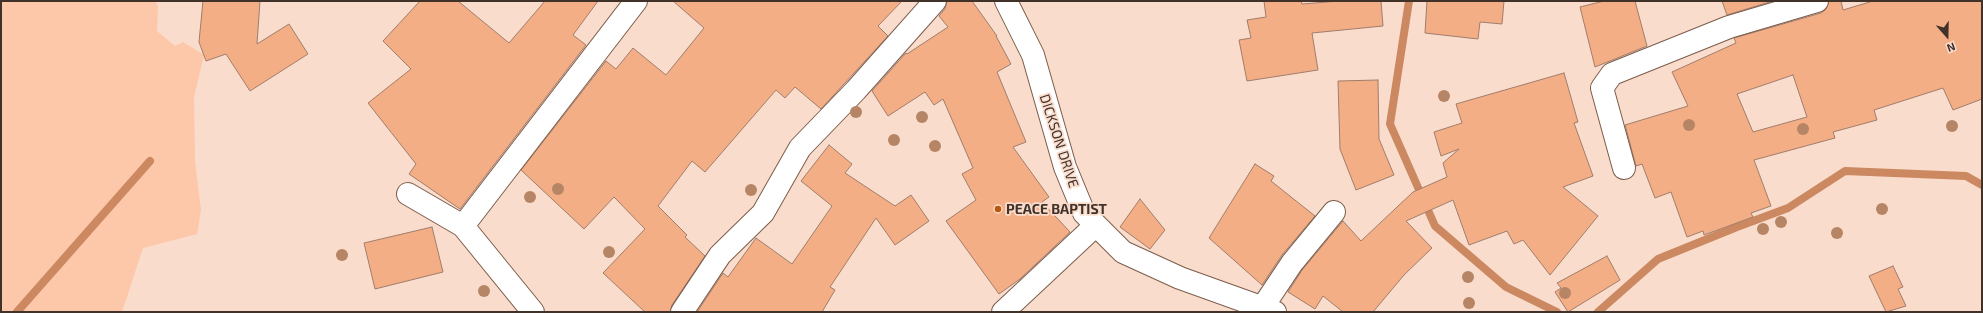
<!DOCTYPE html>
<style>
body{margin:0}
#map{position:relative;width:1983px;height:313px;overflow:hidden;background:#fadccc;font-family:"Exo 2",sans-serif}
canvas{display:block}
.frame{position:absolute;inset:0;border:2px solid #403129;pointer-events:none}
.north{position:absolute;left:1927px;top:16px;width:40px;height:40px;-webkit-text-stroke:3px #fadccc;paint-order:stroke;rotate:160deg;font-size:11px;font-weight:700;line-height:16px;text-align:center;color:#403129}
.north::after{content:'';display:block;margin:auto;width:14px;height:18px;background:#403129;clip-path:polygon(50% 0,100% 100%,50% 72%,0 100%)}
</style>
<div id="map">
<canvas width="1983" height="313"></canvas>
<div class="frame"></div>
<div class="north">N</div>
</div>
<script>
const ctx = document.querySelector('canvas').getContext('2d');
ctx.lineJoin = 'round';
function fillPath(path, color) { ctx.fillStyle = color; ctx.fill(path, 'evenodd'); }
const toPath = rows => new Path2D(rows.map(r => 'M' + r).join(''));
function trace(path, color, width, dash) { ctx.strokeStyle = color; ctx.lineWidth = width; ctx.lineCap = dash ? 'butt' : 'round'; ctx.setLineDash(dash || []); ctx.stroke(path); }
function write(font, color, halo, rows, align = 'center') {
  ctx.font = font + ' "Exo 2",sans-serif'; ctx.lineWidth = 3.5; ctx.setLineDash([]); ctx.textBaseline = 'middle'; ctx.strokeStyle = halo; ctx.fillStyle = color; for (const [text, x, y, turn = 0] of rows) {
    ctx.save(); ctx.translate(x, y); ctx.rotate((+turn || 0) * Math.PI / 180); ctx.textAlign = isNaN(turn) ? turn : align; if (halo) ctx.strokeText(text, 0, 0); ctx.fillText(text, 0, 0); ctx.restore();
  }
}
fillPath(toPath([
 [1,1,156,1,158,7,157,31,175,46,183,42,204,55,194,97,195,161,201,210,197,234,143,248,122,312,1,312]
]), '#fdc7a9');
trace(toPath([
 [1409,1,1390,124,1435,226,1506,287,1557,312],
 [17,312,150,161],
 [1598,312,1658,259,1737,227,1788,208,1845,171,1966,176,1982,185]
]), '#cb8861', 8);
const building = toPath([
 [203,1,260,1,257,44,289,24,308,54,250,91,226,54,206,61,199,42,203,1],
 [420,1,458,1,509,43,545,1,598,1,573,35,586,45,460,209,409,174,416,164,368,103,411,69,383,41,420,1],
 [673,1,902,1,878,26,888,36,821,109,795,87,785,98,776,90,705,172,692,161,658,206,687,235,685,237,705,256,672,305,670,312,645,312,603,273,645,229,614,197,584,229,521,170,606,61,616,69,633,48,666,75,704,28,673,1],
 [947,1,972,1,997,36,996,36,1011,64,997,72,1026,142,1013,147,1049,197,1042,202,1070,232,1020,279,999,294,946,221,976,200,962,174,973,168,943,99,934,105,925,92,888,116,872,91,906,53,907,54,948,27,939,16,945,9,947,1],
 [1264,1,1301,1,1302,4,1339,1,1381,1,1383,26,1312,33,1318,70,1247,81,1239,40,1251,38,1247,20,1266,17,1264,1],
 [1427,1,1504,1,1502,24,1480,22,1478,39,1425,33,1427,1],
 [1604,1,1635,1,1647,46,1595,67,1580,7,1604,1],
 [1722,1,1773,1,1727,15,1722,1],
 [1829,1,1841,1,1843,10,1873,1,1982,1,1982,99,1953,110,1943,88,1874,110,1877,120,1833,132,1835,138,1754,160,1771,206,1751,213,1753,217,1704,235,1703,231,1687,237,1671,192,1655,198,1642,164,1636,166,1625,125,1688,106,1672,72,1736,43,1734,38,1821,13,1826,9,1829,1],
 [1793,75,1807,117,1753,132,1737,94,1793,75],
 [1564,73,1578,122,1574,123,1593,176,1563,187,1598,216,1550,275,1523,240,1514,244,1507,231,1469,245,1453,200,1406,221,1432,248,1404,275,1373,312,1343,312,1323,296,1315,309,1288,292,1302,270,1343,221,1361,241,1413,192,1447,177,1443,163,1459,149,1441,156,1434,132,1462,123,1456,104,1564,73],
 [1378,80,1379,139,1394,175,1356,190,1340,149,1338,81,1378,80],
 [829,145,852,164,845,173,895,206,911,195,929,221,895,245,876,218,830,287,835,290,822,312,697,312,723,273,728,277,756,238,792,264,832,206,801,181,829,145],
 [1255,164,1274,176,1271,181,1315,216,1282,255,1262,285,1209,238,1255,164],
 [1140,199,1165,230,1150,249,1120,227,1140,199],
 [432,227,443,272,375,289,364,243,432,227],
 [1607,256,1620,280,1568,312,1555,292,1561,288,1557,283,1607,256],
 [1893,266,1903,287,1898,289,1906,306,1886,312,1869,276,1893,266]
]);
fillPath(building, '#f4ae86');
trace(building, '#9f7d6b', 1);
const minor = toPath([
 [1006,1,1033,55,1065,167,1084,213,1123,252,1180,278,1275,312],
 [1624,168,1602,88,1612,74,1729,27,1817,1],
 [408,194,463,226,533,312],
 [463,226,636,1],
 [1262,308,1292,263,1334,212],
 [682,312,720,255,763,213,800,148,856,90,935,1],
 [1003,312,1096,225]
]);
trace(minor, '#7c5c4a', 24);
trace(minor, '#fff', 22);
ctx.fillStyle = '#b58565';
for (const [x, y] of [
 [1444,96],
 [856,112],
 [922,117],
 [1689,125],
 [1952,126],
 [1803,129],
 [894,140],
 [935,146],
 [558,189],
 [751,190],
 [530,197],
 [1882,209],
 [1781,222],
 [1763,229],
 [1837,233],
 [609,252],
 [342,255],
 [1468,277],
 [484,291],
 [1565,293],
 [1469,303]
]) { ctx.beginPath(); ctx.arc(x, y, 6, 0, 2 * Math.PI); ctx.fill(); }
for (const [x, y, r, color] of [
 [998,209,4,"#b7580d"]
]) { const dot = new Path2D(); dot.arc(x, y, r, 0, 2 * Math.PI); ctx.fillStyle = color; ctx.fill(dot); trace(dot, '#fadccc', 1.5); }
write('14px', '#403129', '#fadccc', [
 ["DICKSON DRIVE",1059,141,72]
]);
write('bold 14px', '#403129', '#fadccc', [
 ["PEACE BAPTIST",1006,209]
], 'left');
</script>
